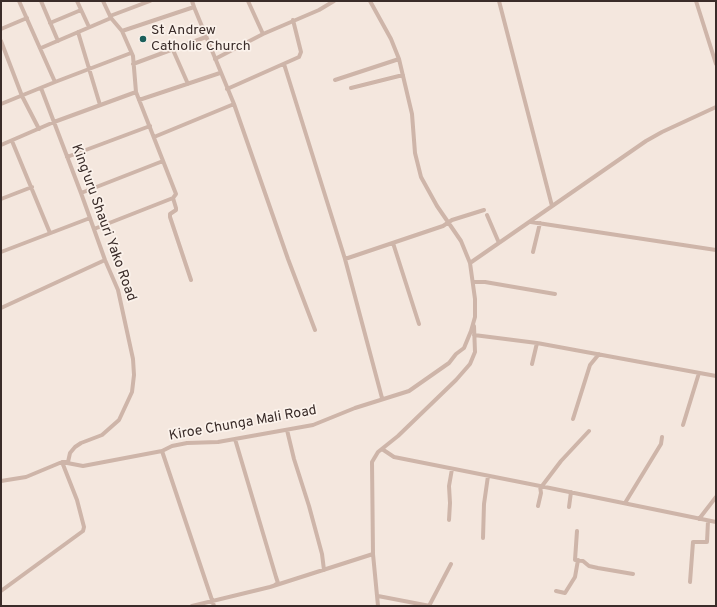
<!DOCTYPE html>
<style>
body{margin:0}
#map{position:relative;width:717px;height:607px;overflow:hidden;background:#f4e7de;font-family:Overpass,sans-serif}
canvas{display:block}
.frame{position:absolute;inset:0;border:2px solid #3a2c29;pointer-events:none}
</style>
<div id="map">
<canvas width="717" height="607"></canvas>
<div class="frame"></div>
</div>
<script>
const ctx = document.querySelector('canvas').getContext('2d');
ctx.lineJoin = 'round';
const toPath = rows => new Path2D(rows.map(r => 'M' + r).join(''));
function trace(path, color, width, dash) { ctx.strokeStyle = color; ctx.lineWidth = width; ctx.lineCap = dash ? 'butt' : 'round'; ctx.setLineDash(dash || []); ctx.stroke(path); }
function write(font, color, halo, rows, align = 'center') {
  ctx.font = font + ' Overpass,sans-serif'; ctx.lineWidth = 3.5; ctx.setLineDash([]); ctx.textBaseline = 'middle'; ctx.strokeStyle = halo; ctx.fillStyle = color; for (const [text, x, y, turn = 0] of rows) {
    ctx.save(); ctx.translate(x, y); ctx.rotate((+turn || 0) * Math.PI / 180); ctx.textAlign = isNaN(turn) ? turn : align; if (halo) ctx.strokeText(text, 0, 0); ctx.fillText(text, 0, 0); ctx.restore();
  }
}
trace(toPath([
 [19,1,55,82],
 [41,1,58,41],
 [77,1,89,27],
 [192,1,194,7],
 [248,1,263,34],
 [499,1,552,206],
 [696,1,716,64],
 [110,16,150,1],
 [50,23,81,10],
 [1,29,27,18],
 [122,31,194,7,234,104,154,137],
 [78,32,100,105],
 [1,41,22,96,39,129],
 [41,48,111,18],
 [173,50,188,84],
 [215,59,263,34,319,10,334,1],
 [133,64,206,37],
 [284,64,345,259,382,398],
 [335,80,399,59],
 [351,88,403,75],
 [227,89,299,57,301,52,293,20],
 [139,100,220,73],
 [1,104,55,82,131,53],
 [234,104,288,259,315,330],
 [12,141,50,233],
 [1,145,54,122,136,92],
 [67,157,150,126],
 [81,193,163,161],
 [173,198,176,208,176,210,170,214,170,217,191,280],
 [1,199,32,187],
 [487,215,499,243],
 [531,222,716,250],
 [94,229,173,198,176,194,136,92,133,56,122,31,111,18,103,1],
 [393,243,419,324],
 [1,252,90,218],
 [533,252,540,223],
 [345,259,443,226,452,220,484,210],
 [470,263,646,141,662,132,716,107],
 [473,282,485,282,555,294],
 [1,308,105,260],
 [474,335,537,343,716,376],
 [532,364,537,343],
 [573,419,590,365,599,354],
 [683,425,699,373],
 [287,430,294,459,309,506,322,554,324,570],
 [235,439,276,577,278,583,275,585],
 [382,449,394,457,540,486,716,522],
 [162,451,214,606],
 [62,462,83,466,162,451,172,446,187,443,218,442,313,425,355,408,409,391,449,363,456,354,464,348,471,331,475,317,475,299,470,263,461,241,437,206,421,177,415,153,412,114,399,59,391,39,370,1],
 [1,481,26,477,62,462,68,462,70,453,75,447,81,443,102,435,119,420,132,392,134,375,133,359,118,290,105,260,81,193,41,88],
 [542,486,561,461,589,431],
 [625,503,661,444,662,437],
 [538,506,541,493,540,486],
 [569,507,571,492],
 [699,519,716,497],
 [449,520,450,503,449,486,452,469],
 [577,531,575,560,583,561,589,566,598,568,633,574],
 [483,538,484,504,488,476],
 [690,582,693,542,707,542,708,521],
 [1,591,83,531,84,527,77,500,62,462],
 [556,591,565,593,575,577,578,560],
 [378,596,430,606],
 [192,606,270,587,373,554],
 [378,606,373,554,372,462,378,452,398,436,456,380,470,364,475,352,474,326],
 [429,606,451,564]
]), '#ceb5a9', 4);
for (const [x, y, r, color] of [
 [143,39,4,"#1b5f5b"]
]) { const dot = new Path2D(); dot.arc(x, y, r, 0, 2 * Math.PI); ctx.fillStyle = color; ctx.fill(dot); trace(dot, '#fbf2eb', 1.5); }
write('14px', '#3a2c29', '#fbf2eb', [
 ["St Andrew",151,31],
 ["Catholic Church",151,47]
], 'left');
write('14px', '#3a2c29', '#fbf2eb', [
 ["King'uru Shauri Yako Road",103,223,70],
 ["Kiroe Chunga Mali Road",243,424,-10]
]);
</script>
